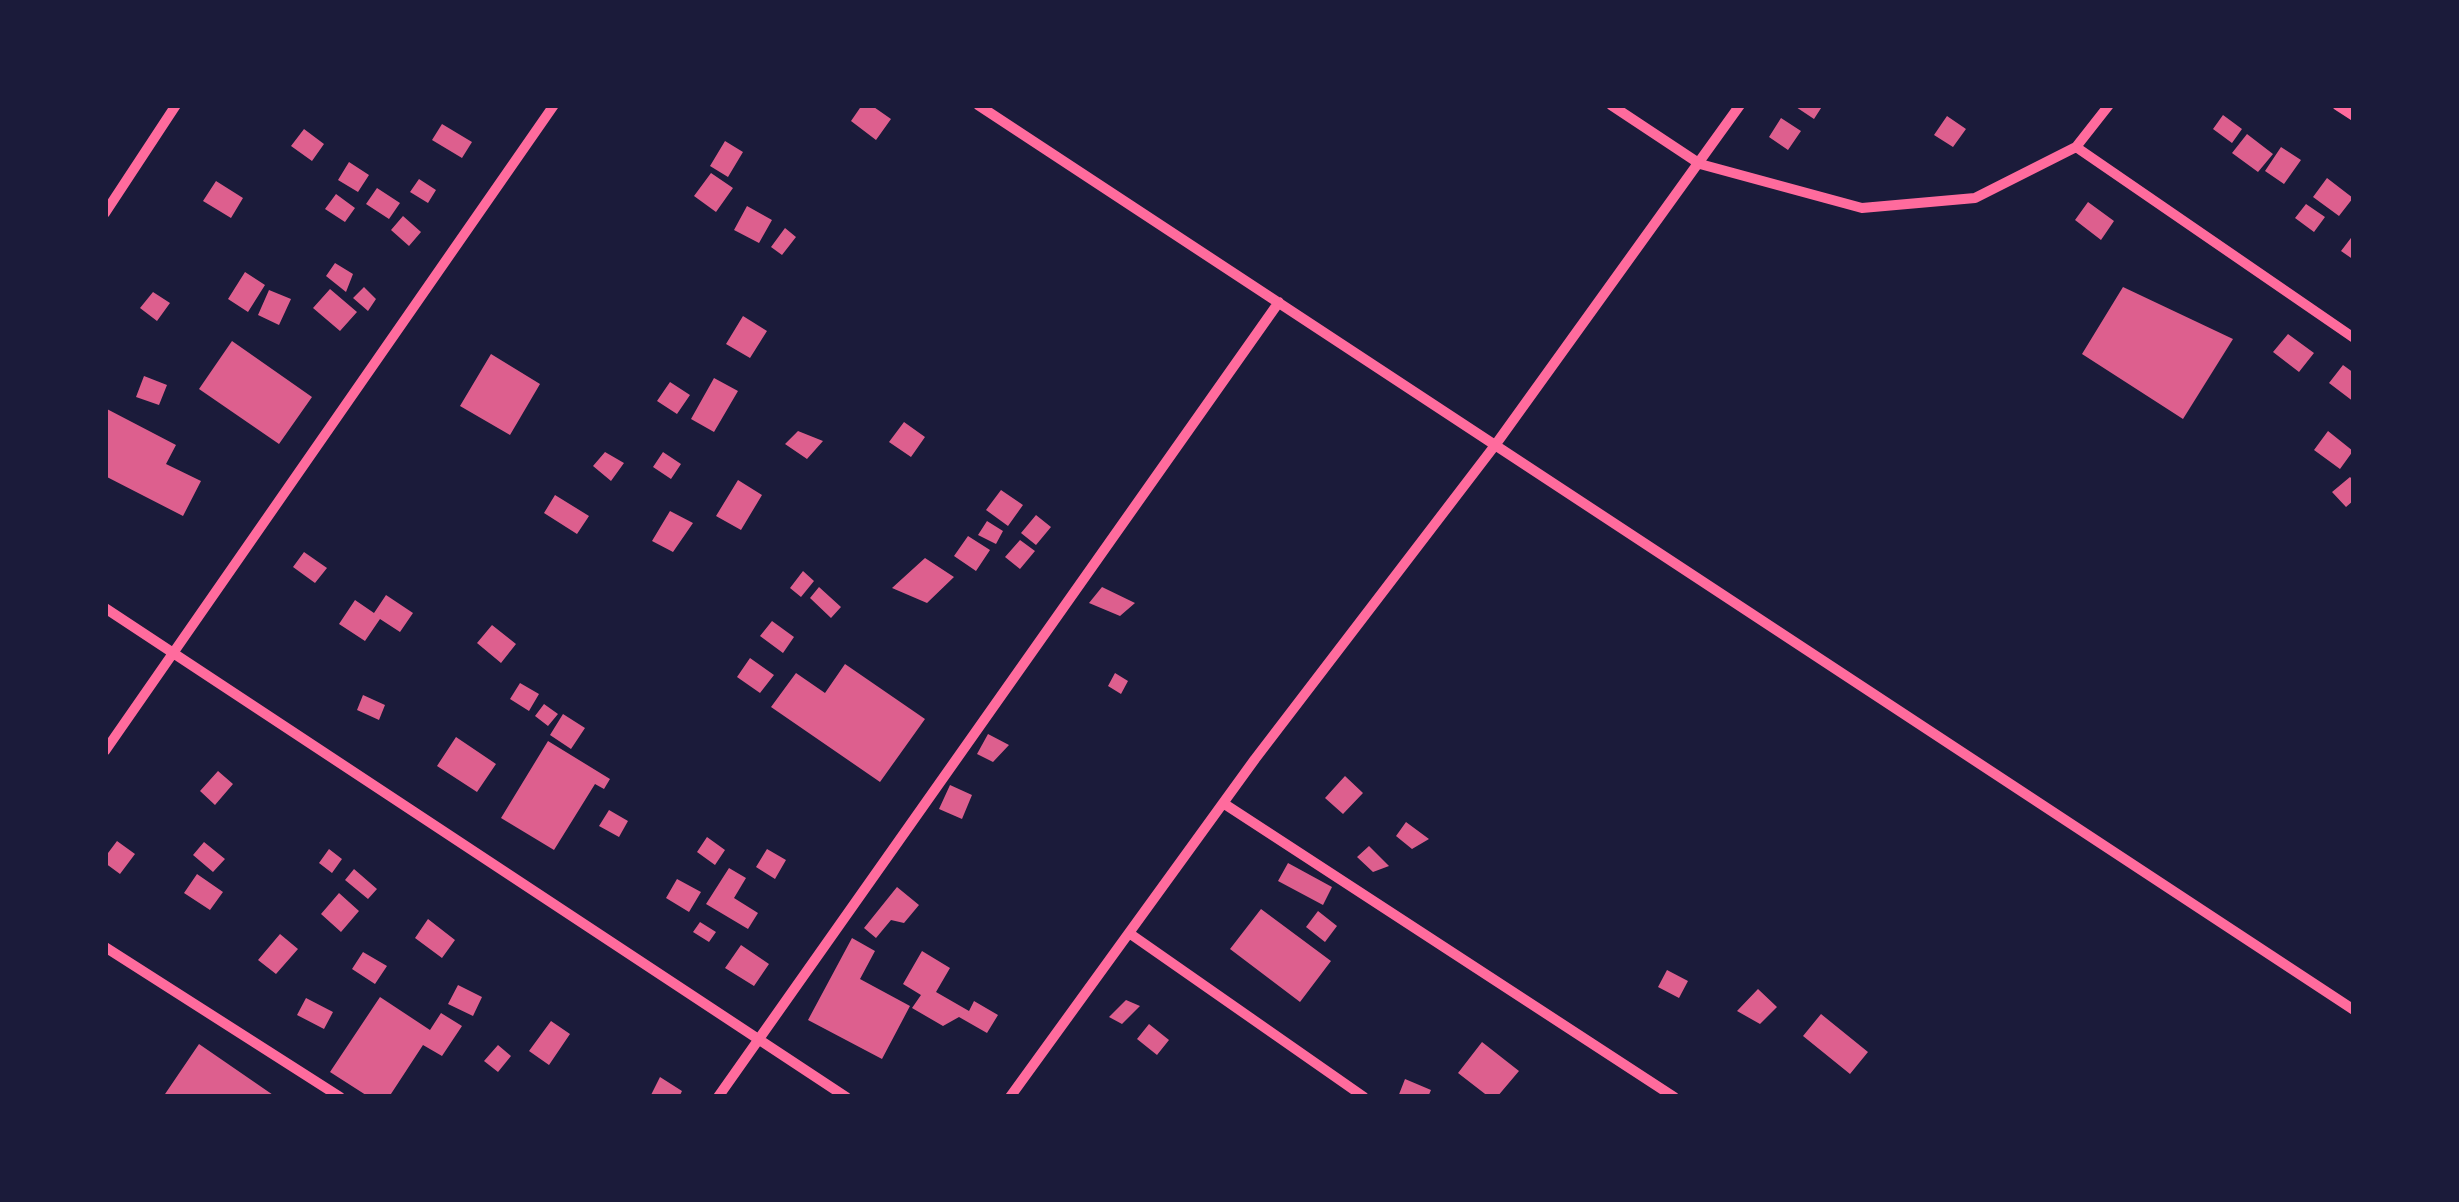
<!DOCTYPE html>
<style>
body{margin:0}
#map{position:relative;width:2459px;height:1202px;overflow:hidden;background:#1b1b3a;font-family:"DM Sans",sans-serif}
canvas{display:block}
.frame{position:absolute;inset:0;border:108px solid #1b1b3a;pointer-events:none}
</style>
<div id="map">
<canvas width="2459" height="1202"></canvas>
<div class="frame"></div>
</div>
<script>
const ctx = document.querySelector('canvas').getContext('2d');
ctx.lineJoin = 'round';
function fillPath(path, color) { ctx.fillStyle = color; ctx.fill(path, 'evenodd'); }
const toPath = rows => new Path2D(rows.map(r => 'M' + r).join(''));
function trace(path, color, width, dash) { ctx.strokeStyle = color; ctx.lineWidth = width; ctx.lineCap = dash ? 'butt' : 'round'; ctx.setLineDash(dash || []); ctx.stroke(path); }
fillPath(toPath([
 [862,105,871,105,891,119,876,140,851,121],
 [1793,105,1823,105,1814,119],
 [2223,115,2242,129,2232,143,2213,129],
 [1947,116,1966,129,1953,147,1934,135],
 [1781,118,1801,131,1788,150,1769,137],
 [442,124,472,142,462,158,432,140],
 [304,129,324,144,312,161,291,146],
 [2247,134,2273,154,2258,172,2232,153],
 [725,141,743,152,728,177,710,166],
 [2281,147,2301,160,2284,184,2265,171],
 [349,162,369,175,358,192,338,180],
 [711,173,733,188,716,212,694,196],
 [2327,178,2353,198,2339,216,2313,197],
 [419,179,436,190,428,203,410,192],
 [216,181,243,198,231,218,203,201],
 [377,188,400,203,389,219,366,204],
 [336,194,355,208,345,222,325,209],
 [2088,202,2114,221,2101,240,2075,220],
 [2306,204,2325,217,2314,232,2295,218],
 [747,206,772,220,759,243,734,230],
 [403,216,421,232,409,246,391,230],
 [785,228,796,237,782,255,771,247],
 [2354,234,2354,260,2341,251],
 [335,263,353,274,346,292,326,276],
 [245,272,265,285,248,312,228,299],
 [364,287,376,299,368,311,353,298],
 [2123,287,2233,339,2183,419,2082,354],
 [330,289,357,312,340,331,313,308],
 [269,290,291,299,279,325,258,315],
 [153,292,170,303,157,321,140,308],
 [743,316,767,331,750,358,726,344],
 [2288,334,2314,353,2299,372,2273,352],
 [232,341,312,397,279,444,199,389],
 [491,354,540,384,510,435,460,406],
 [2343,365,2354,373,2354,402,2329,383],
 [144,376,167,385,159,405,136,397],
 [714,378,738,391,714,432,691,419],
 [670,382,690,395,677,414,657,401],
 [105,408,176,445,166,464,201,481,183,516,105,476],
 [904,422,925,437,911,457,889,442],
 [798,431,823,441,807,459,785,444],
 [2328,431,2353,451,2340,469,2314,450],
 [605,452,624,463,611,481,593,466],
 [663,452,681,464,671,479,653,467],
 [2350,477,2354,481,2354,500,2346,507,2332,492],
 [738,480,762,495,741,530,716,516],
 [1001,490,1023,505,1008,526,986,510],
 [555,495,589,516,577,534,544,513],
 [670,511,693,523,673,552,652,541],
 [1036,515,1051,527,1036,545,1021,533],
 [987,521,1003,531,996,544,978,535],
 [968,536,990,550,976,571,954,556],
 [1020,540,1035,551,1020,569,1005,557],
 [304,552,327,568,315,583,293,567],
 [925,558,954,577,927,603,892,588],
 [803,571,814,581,801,597,790,588],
 [819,587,841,607,831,618,810,598],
 [1102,587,1135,603,1120,616,1089,603],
 [386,595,413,613,400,632,380,619,365,641,339,624,355,600,374,613],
 [772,621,794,637,783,653,760,636],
 [492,625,516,644,501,663,477,643],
 [750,658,774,675,760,693,737,677],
 [845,664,925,719,880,782,771,707,796,673,825,693],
 [1115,673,1128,681,1121,694,1108,686],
 [520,683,539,694,529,711,510,699],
 [363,695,385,705,379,720,357,710],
 [544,704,558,714,548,726,535,716],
 [563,714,585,728,571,749,550,735],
 [988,734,1009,745,993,762,977,754],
 [456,737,496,764,477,792,437,766],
 [548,741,610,779,604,789,595,784,554,850,501,818],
 [218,771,233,784,215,805,200,791],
 [1345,776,1363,793,1343,814,1325,798],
 [950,785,972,795,962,819,939,809],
 [609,810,628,821,619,837,599,826],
 [1406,822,1429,839,1412,849,1396,836],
 [707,837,725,850,715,865,697,852],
 [117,841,135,854,120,874,105,863,105,857],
 [204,842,225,859,213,872,193,855],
 [1369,846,1389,866,1373,872,1357,857],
 [329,849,342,859,332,873,319,863],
 [767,849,786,860,775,879,756,867],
 [1288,863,1332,887,1323,905,1278,881],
 [729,868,746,878,734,898,758,913,748,929,706,904],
 [354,869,377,889,368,899,345,880],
 [197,874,223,892,210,910,184,893],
 [677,879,701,892,689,912,666,898],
 [897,887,919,905,904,923,891,920,876,938,864,928],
 [339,893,359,911,341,932,321,914],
 [1261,909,1331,961,1300,1002,1230,949],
 [1318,911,1337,926,1325,942,1306,927],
 [428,919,455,940,442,958,415,938],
 [700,922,716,932,709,942,693,932],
 [280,934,298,949,276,974,258,960],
 [852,938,875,951,860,979,910,1006,882,1059,808,1020],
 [741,945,769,964,754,986,725,968],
 [922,951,950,968,936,992,969,1011,974,1001,998,1015,987,1033,959,1017,943,1026,912,1008,921,995,903,984],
 [363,952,387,966,375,984,352,969],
 [1667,970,1688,981,1679,998,1658,987],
 [458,985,482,997,473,1016,448,1004],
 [1758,989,1777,1007,1760,1024,1737,1011],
 [380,997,430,1030,441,1013,462,1026,442,1056,423,1045,389,1097,369,1097,330,1072],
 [306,998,333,1012,324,1029,297,1015],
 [1126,1000,1140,1006,1122,1024,1109,1017],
 [1821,1014,1868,1052,1850,1074,1803,1036],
 [551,1021,570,1034,549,1065,529,1051],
 [1149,1024,1169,1040,1157,1055,1137,1039],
 [1482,1042,1519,1071,1497,1097,1489,1097,1458,1073],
 [199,1044,276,1097,163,1097],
 [498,1045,511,1056,498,1072,484,1061],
 [660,1077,682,1091,679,1097,650,1097],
 [1405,1079,1431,1090,1428,1097,1398,1097]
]), '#dd5f8e');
trace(toPath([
 [978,105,2354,1010],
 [1611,105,1700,164,1862,208,1975,198,2076,147,2109,105],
 [2337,105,2354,116],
 [2076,147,2354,338],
 [105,213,176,105],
 [105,608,846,1097],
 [105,751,554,105],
 [1223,803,1674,1097],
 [1129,933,1364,1097],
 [105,947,340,1097],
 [718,1097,1279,302],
 [1010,1097,1255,759,1496,444,1740,105]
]), '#ff6b9d', 10);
</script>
